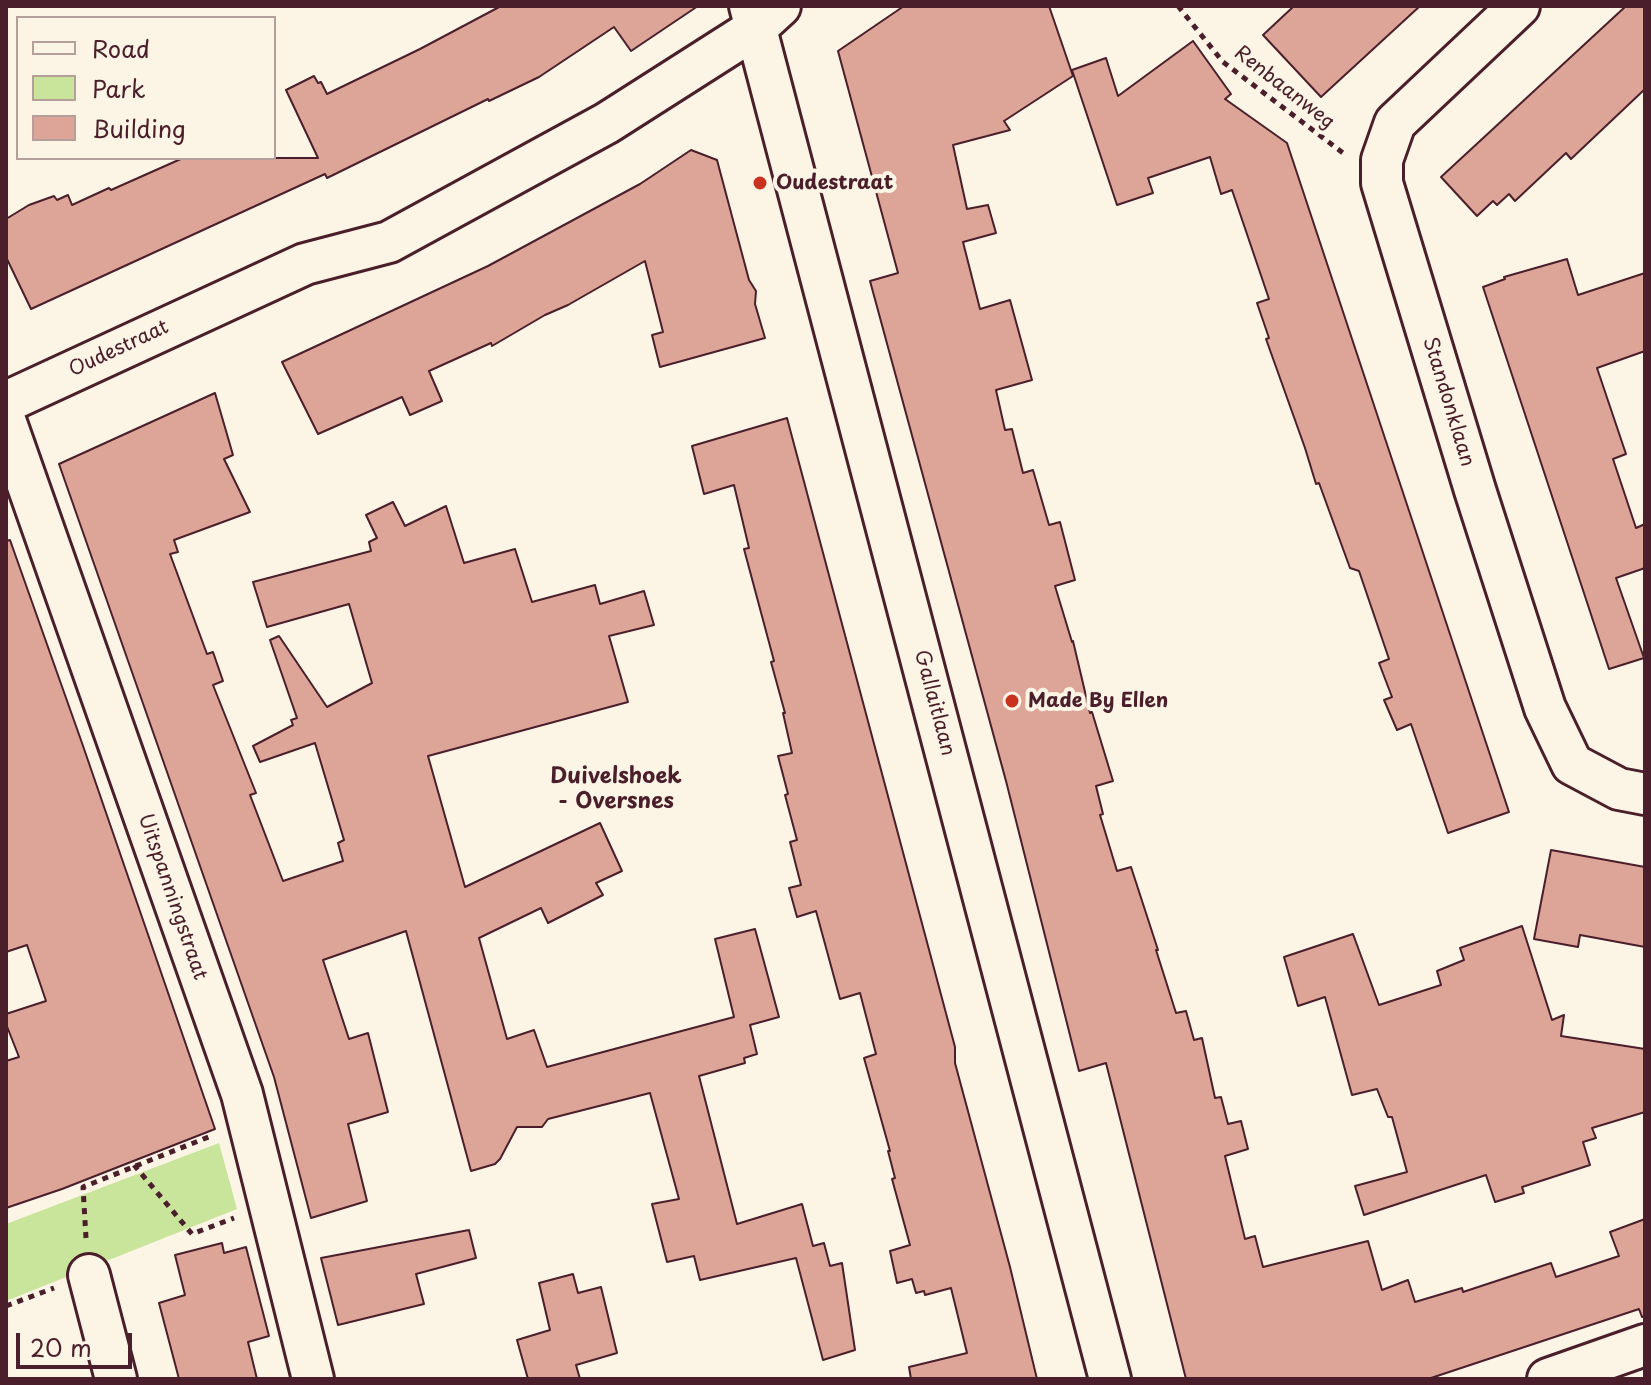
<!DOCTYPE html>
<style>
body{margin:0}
#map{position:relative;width:1651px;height:1385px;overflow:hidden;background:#fcf5e5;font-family:"Playpen Sans",sans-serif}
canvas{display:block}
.frame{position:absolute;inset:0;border:8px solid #4a1f2b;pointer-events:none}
.legend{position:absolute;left:16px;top:16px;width:260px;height:144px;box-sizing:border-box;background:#fcf5e5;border:2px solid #b59f9b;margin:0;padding:10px 14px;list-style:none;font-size:24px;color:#4a1f2b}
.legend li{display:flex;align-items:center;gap:16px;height:40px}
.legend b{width:40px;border:2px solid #b59f9b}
.scale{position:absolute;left:16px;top:1333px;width:116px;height:36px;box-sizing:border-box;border:4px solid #4a1f2b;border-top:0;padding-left:10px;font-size:24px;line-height:28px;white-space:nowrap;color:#4a1f2b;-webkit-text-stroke:6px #fcf5e5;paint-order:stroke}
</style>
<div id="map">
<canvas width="1651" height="1385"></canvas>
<div class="frame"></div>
<ul class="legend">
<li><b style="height:10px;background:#fcf5e5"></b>Road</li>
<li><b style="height:22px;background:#c9e59c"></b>Park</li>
<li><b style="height:22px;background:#dda598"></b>Building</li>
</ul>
<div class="scale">20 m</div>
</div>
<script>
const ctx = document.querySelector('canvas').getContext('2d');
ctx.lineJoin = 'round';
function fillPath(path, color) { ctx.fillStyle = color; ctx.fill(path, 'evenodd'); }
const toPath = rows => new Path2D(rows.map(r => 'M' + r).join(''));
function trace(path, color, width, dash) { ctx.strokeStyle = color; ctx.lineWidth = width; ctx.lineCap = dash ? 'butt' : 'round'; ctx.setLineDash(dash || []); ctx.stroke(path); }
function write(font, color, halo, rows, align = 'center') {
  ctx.font = font + ' "Playpen Sans",sans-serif'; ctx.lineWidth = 8; ctx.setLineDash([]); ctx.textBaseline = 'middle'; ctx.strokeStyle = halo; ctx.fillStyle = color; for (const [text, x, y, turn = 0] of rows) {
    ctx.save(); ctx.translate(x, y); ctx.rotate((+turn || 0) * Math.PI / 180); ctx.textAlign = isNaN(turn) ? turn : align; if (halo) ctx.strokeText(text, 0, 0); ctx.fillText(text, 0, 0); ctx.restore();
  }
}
fillPath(toPath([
 [219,1143,237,1209,6,1301,6,1224]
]), '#c9e59c');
const building = toPath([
 [501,6,698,6,631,51,614,27,539,77,489,101,488,99,327,178,325,174,31,309,6,257,6,219,29,205,54,196,57,200,68,195,72,205,109,188,111,190,183,158,318,158,286,90,314,76,318,83,321,82,327,94,420,49,501,6],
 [904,6,1049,6,1073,76,1004,121,1010,130,953,145,967,209,988,205,996,233,963,242,980,309,1010,300,1032,380,996,390,1005,430,1012,429,1023,473,1033,470,1049,525,1060,522,1075,580,1055,586,1072,642,1073,641,1090,713,1092,712,1113,781,1096,786,1103,814,1100,815,1117,871,1131,867,1158,950,1156,950,1176,1013,1186,1011,1194,1040,1202,1038,1215,1098,1221,1097,1228,1124,1241,1121,1248,1149,1225,1156,1245,1239,1255,1236,1263,1267,1368,1241,1382,1290,1408,1280,1415,1302,1462,1288,1463,1292,1551,1263,1556,1277,1619,1256,1610,1232,1645,1219,1645,1316,1642,1317,1639,1309,1428,1379,1186,1379,1106,1063,1079,1071,1006,781,870,281,898,273,838,51,904,6],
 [1294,6,1420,6,1321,97,1263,35,1294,6],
 [1626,6,1645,6,1645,89,1571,159,1566,153,1515,201,1509,194,1497,205,1493,201,1477,216,1441,177,1626,6],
 [1193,41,1231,94,1225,99,1287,143,1509,812,1448,833,1411,724,1397,730,1384,700,1392,697,1379,663,1389,659,1359,571,1350,568,1319,483,1316,484,1305,448,1266,339,1269,338,1257,303,1269,299,1232,190,1221,194,1210,157,1148,178,1153,193,1117,205,1072,70,1106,58,1118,96,1193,41],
 [691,150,717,160,749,280,756,291,755,304,765,338,660,367,652,335,663,332,645,261,568,305,545,315,492,346,491,343,429,371,442,401,410,415,402,397,318,434,282,362,488,266,640,184,691,150],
 [1567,259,1578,295,1645,273,1645,351,1597,368,1626,454,1613,459,1636,528,1645,524,1645,568,1616,578,1644,658,1609,669,1483,287,1505,279,1504,277,1567,259],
 [215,393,233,455,224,459,250,512,174,540,178,552,170,554,207,654,213,652,223,681,213,685,256,793,250,795,283,881,343,861,338,843,344,840,315,743,260,762,253,746,293,725,291,720,297,718,270,640,279,636,327,707,372,683,349,604,267,627,253,582,371,551,369,542,377,538,366,515,393,502,405,526,446,506,464,563,515,549,532,602,595,585,600,604,644,591,654,625,609,636,628,702,428,756,465,887,600,823,622,871,596,883,603,895,548,923,541,908,479,938,507,1039,534,1030,547,1067,734,1017,715,939,755,929,779,1017,750,1025,757,1054,744,1058,745,1063,699,1076,737,1224,802,1204,813,1246,824,1243,830,1266,842,1263,855,1350,823,1360,796,1258,700,1280,694,1256,667,1262,652,1204,679,1199,650,1093,548,1119,542,1127,517,1127,500,1159,495,1164,471,1171,406,931,323,960,349,1039,368,1033,388,1112,348,1124,367,1201,311,1218,274,1077,59,464,215,393],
 [787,418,951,1032,955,1047,955,1063,1010,1267,1037,1379,911,1379,909,1367,967,1353,951,1288,925,1295,924,1291,916,1293,912,1279,897,1283,890,1251,910,1245,892,1179,895,1178,888,1151,890,1151,864,1058,876,1054,860,993,840,999,816,911,797,917,789,888,801,885,790,842,797,840,785,795,788,794,778,756,792,753,783,713,785,713,771,662,774,661,744,549,749,548,734,485,704,494,692,446,787,418],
 [10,540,82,743,215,1129,62,1189,6,1208,6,1061,19,1057,6,1024,6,1014,46,1001,27,945,6,952,6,541,10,540],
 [1551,850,1645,867,1645,947,1580,935,1578,947,1534,939,1551,850],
 [1522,926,1552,1020,1564,1015,1561,1036,1645,1049,1645,1112,1592,1128,1596,1138,1583,1142,1590,1165,1522,1187,1524,1193,1495,1202,1486,1175,1364,1215,1355,1186,1407,1172,1392,1117,1388,1117,1377,1089,1352,1095,1325,997,1298,1006,1284,957,1353,934,1379,1005,1441,985,1437,971,1464,960,1460,948,1522,926],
 [469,1230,476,1258,416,1274,424,1304,338,1325,321,1258,469,1230],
 [222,1243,224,1253,246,1247,269,1336,248,1342,257,1379,179,1379,159,1303,185,1295,175,1255,222,1243],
 [573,1274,578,1293,601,1287,617,1353,576,1365,580,1379,528,1379,517,1340,550,1330,539,1283,573,1274]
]);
fillPath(building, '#dda598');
trace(building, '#4a1f2b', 2);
const minor = toPath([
 [750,6,1110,1379],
 [1519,6,1395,123,1382,160,1382,183,1475,490,1545,708,1572,764,1619,789,1645,794],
 [6,402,305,264,389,242,607,123,756,28,780,6],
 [6,423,242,1094,313,1379],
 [89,1275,116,1379],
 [1548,1379,1645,1345]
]);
trace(minor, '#4a1f2b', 46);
trace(toPath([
 [1178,6,1223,62,1343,153],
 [134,1165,192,1234,234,1218],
 [86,1238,83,1187,211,1136],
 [6,1306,54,1288]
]), '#4a1f2b', 5, [6, 6]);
trace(minor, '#fcf5e5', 40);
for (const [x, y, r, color] of [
 [760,183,8,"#c8321e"],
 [1012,701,8,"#c8321e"]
]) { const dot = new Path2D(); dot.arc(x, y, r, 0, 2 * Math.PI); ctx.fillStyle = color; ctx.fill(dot); trace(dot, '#fcf5e5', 3); }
write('20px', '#4a1f2b', '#fcf5e5', [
 ["Renbaanweg",1284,88,38],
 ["Oudestraat",119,349,-25],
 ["Standonklaan",1448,402,73],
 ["Gallaitlaan",934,703,75],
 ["Uitspanningstraat",172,897,71]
]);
write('bold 20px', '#4a1f2b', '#fcf5e5', [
 ["Oudestraat",776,183],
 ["Made By Ellen",1028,701]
], 'left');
write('bold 22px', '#4a1f2b', '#fcf5e5', [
 ["Duivelshoek",616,777],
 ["- Oversnes",616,802]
]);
</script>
